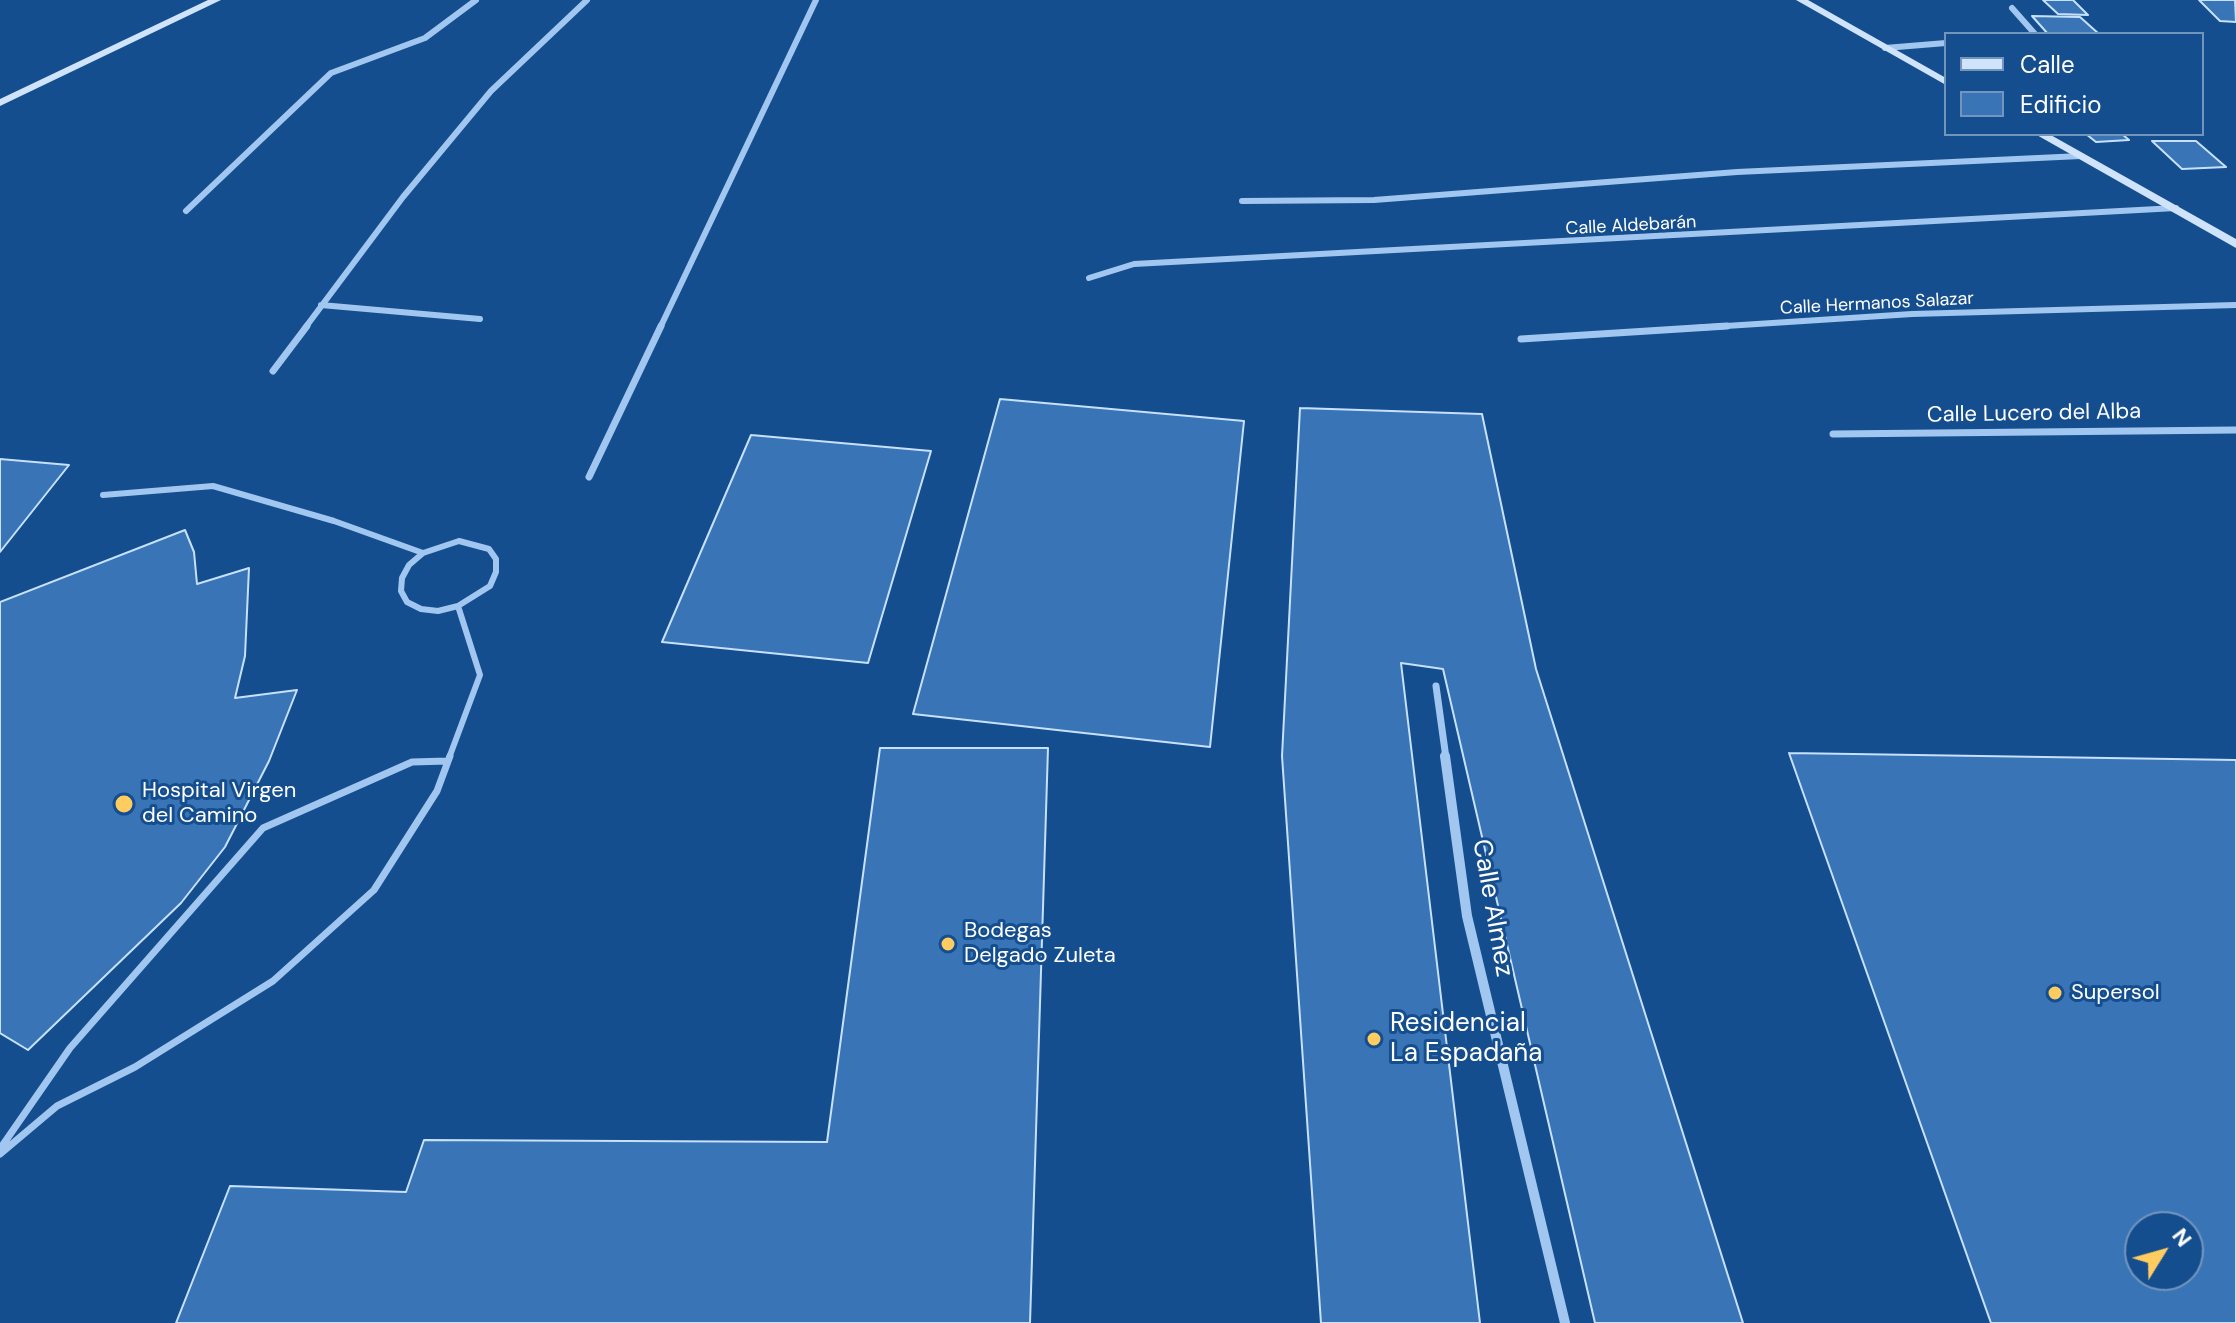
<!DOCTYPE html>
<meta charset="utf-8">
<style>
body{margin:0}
#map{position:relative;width:2236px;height:1323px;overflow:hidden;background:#154e8f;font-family:"DM Sans",sans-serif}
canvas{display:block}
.legend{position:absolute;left:1944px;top:32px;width:260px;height:104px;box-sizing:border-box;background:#154e8f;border:2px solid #7395bc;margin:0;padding:10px 14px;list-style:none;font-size:24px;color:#fff}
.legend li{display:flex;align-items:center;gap:16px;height:40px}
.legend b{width:40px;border:2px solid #7395bc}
.north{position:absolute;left:2124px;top:1211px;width:80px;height:80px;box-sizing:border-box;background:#154e8f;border:2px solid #7395bc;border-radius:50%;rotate:53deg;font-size:22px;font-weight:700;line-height:32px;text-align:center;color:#fff}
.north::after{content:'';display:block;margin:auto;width:28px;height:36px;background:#ffcc60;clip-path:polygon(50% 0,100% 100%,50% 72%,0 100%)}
</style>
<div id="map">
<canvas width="2236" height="1323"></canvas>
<ul class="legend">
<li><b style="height:10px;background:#cfe3fb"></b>Calle</li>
<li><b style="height:22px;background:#3975b6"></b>Edificio</li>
</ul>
<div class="north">N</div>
</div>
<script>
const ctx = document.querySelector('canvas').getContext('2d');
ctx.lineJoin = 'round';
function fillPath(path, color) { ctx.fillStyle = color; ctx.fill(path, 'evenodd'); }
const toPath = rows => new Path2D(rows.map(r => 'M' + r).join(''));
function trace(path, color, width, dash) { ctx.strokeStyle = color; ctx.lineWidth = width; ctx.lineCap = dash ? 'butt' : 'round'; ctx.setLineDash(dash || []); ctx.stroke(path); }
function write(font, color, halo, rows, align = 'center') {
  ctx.font = font + ' "DM Sans",sans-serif'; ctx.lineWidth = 6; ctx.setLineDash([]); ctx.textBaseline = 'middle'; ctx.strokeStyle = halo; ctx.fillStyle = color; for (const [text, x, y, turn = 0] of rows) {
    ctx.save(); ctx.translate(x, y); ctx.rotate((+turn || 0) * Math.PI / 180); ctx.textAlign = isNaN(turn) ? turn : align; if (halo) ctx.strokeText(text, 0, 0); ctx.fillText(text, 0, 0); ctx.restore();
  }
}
const building = toPath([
 [2043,0,2073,0,2088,15,2058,14,2043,0],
 [2199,0,2235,0,2236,22,2220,21,2199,0],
 [2032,16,2080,17,2099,34,2048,34,2032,16],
 [2086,134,2122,134,2129,140,2096,142,2086,134],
 [2152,141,2196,141,2226,167,2182,169,2152,141],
 [1000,399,1244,421,1210,747,913,714,1000,399],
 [1300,408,1482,414,1536,669,1743,1323,1595,1323,1443,669,1401,663,1480,1323,1321,1323,1282,756,1300,408],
 [751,435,931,451,868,663,662,642,751,435],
 [0,459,69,465,0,552,0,459],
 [185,530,194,552,197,584,249,568,245,656,235,698,297,690,269,761,225,847,181,903,28,1050,0,1033,0,602,185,530],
 [880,748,1048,748,1030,1323,176,1323,230,1186,406,1192,424,1140,827,1142,880,748],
 [1789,753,2236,760,2236,1323,1991,1323,1789,753],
 [2140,1227,2188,1227,2188,1275,2140,1275,2140,1227]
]);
fillPath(building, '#3975b6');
trace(building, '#c7e1fc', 2);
trace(toPath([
 [103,495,213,486,334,521,423,553],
 [459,541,489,549,496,559,496,572,490,586,458,606,438,611,421,609,407,602,401,591,402,578,409,565,423,553,459,541],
 [449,758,480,675,458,606]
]), '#a1c7f0', 6);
trace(toPath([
 [0,1149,70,1048,263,828,412,762,447,761],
 [0,1154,57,1106,135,1067,273,981,374,890,437,791,450,756]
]), '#a1c7f0', 7);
trace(toPath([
 [2012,8,2035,34],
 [1885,48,1946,43],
 [1242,201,1374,200,1737,172,2081,156],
 [186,211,331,73,425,38,476,0],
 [1089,278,1134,264,2176,208],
 [321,305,480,319],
 [305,328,403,197,491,91,587,0],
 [660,328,816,0],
 [1695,328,1912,314,2236,305]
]), '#a1c7f0', 6);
trace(toPath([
 [1521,339,1727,326],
 [273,371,307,326],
 [1833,434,2236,430],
 [589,477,661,326],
 [1436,686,1446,758]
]), '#a1c7f0', 7);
trace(toPath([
 [1445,756,1467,916,1565,1323]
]), '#a1c7f0', 10);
fillPath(toPath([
 [208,0,221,0,0,106,0,99,208,0],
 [1796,0,1808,0,1946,78,1946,85,1796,0],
 [2035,134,2049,134,2236,239,2236,248,2035,134]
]), '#cfe3fb');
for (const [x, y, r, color] of [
 [124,804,10,"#ffcc60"],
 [948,944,8,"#ffcc60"],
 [2055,993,8,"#ffcc60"],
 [1374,1039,8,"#ffcc60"]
]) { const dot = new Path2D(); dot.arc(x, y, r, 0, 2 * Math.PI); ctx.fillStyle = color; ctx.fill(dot); trace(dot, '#154e8f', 3); }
write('18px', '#fff', '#154e8f', [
 ["Calle Aldebarán",1631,226,-3],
 ["Calle Hermanos Salazar",1877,304,-3]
]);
write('22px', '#fff', '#154e8f', [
 ["Calle Lucero del Alba",2034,414,-1]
]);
write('22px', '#fff', '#154e8f', [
 ["Hospital Virgen",142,791],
 ["del Camino",142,816],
 ["Bodegas",964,931],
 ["Delgado Zuleta",964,956],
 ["Supersol",2071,993]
], 'left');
write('26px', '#fff', '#154e8f', [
 ["Calle Almez",1492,908,80]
]);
write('26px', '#fff', '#154e8f', [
 ["Residencial",1390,1024],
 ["La Espadaña",1390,1054]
], 'left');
</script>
